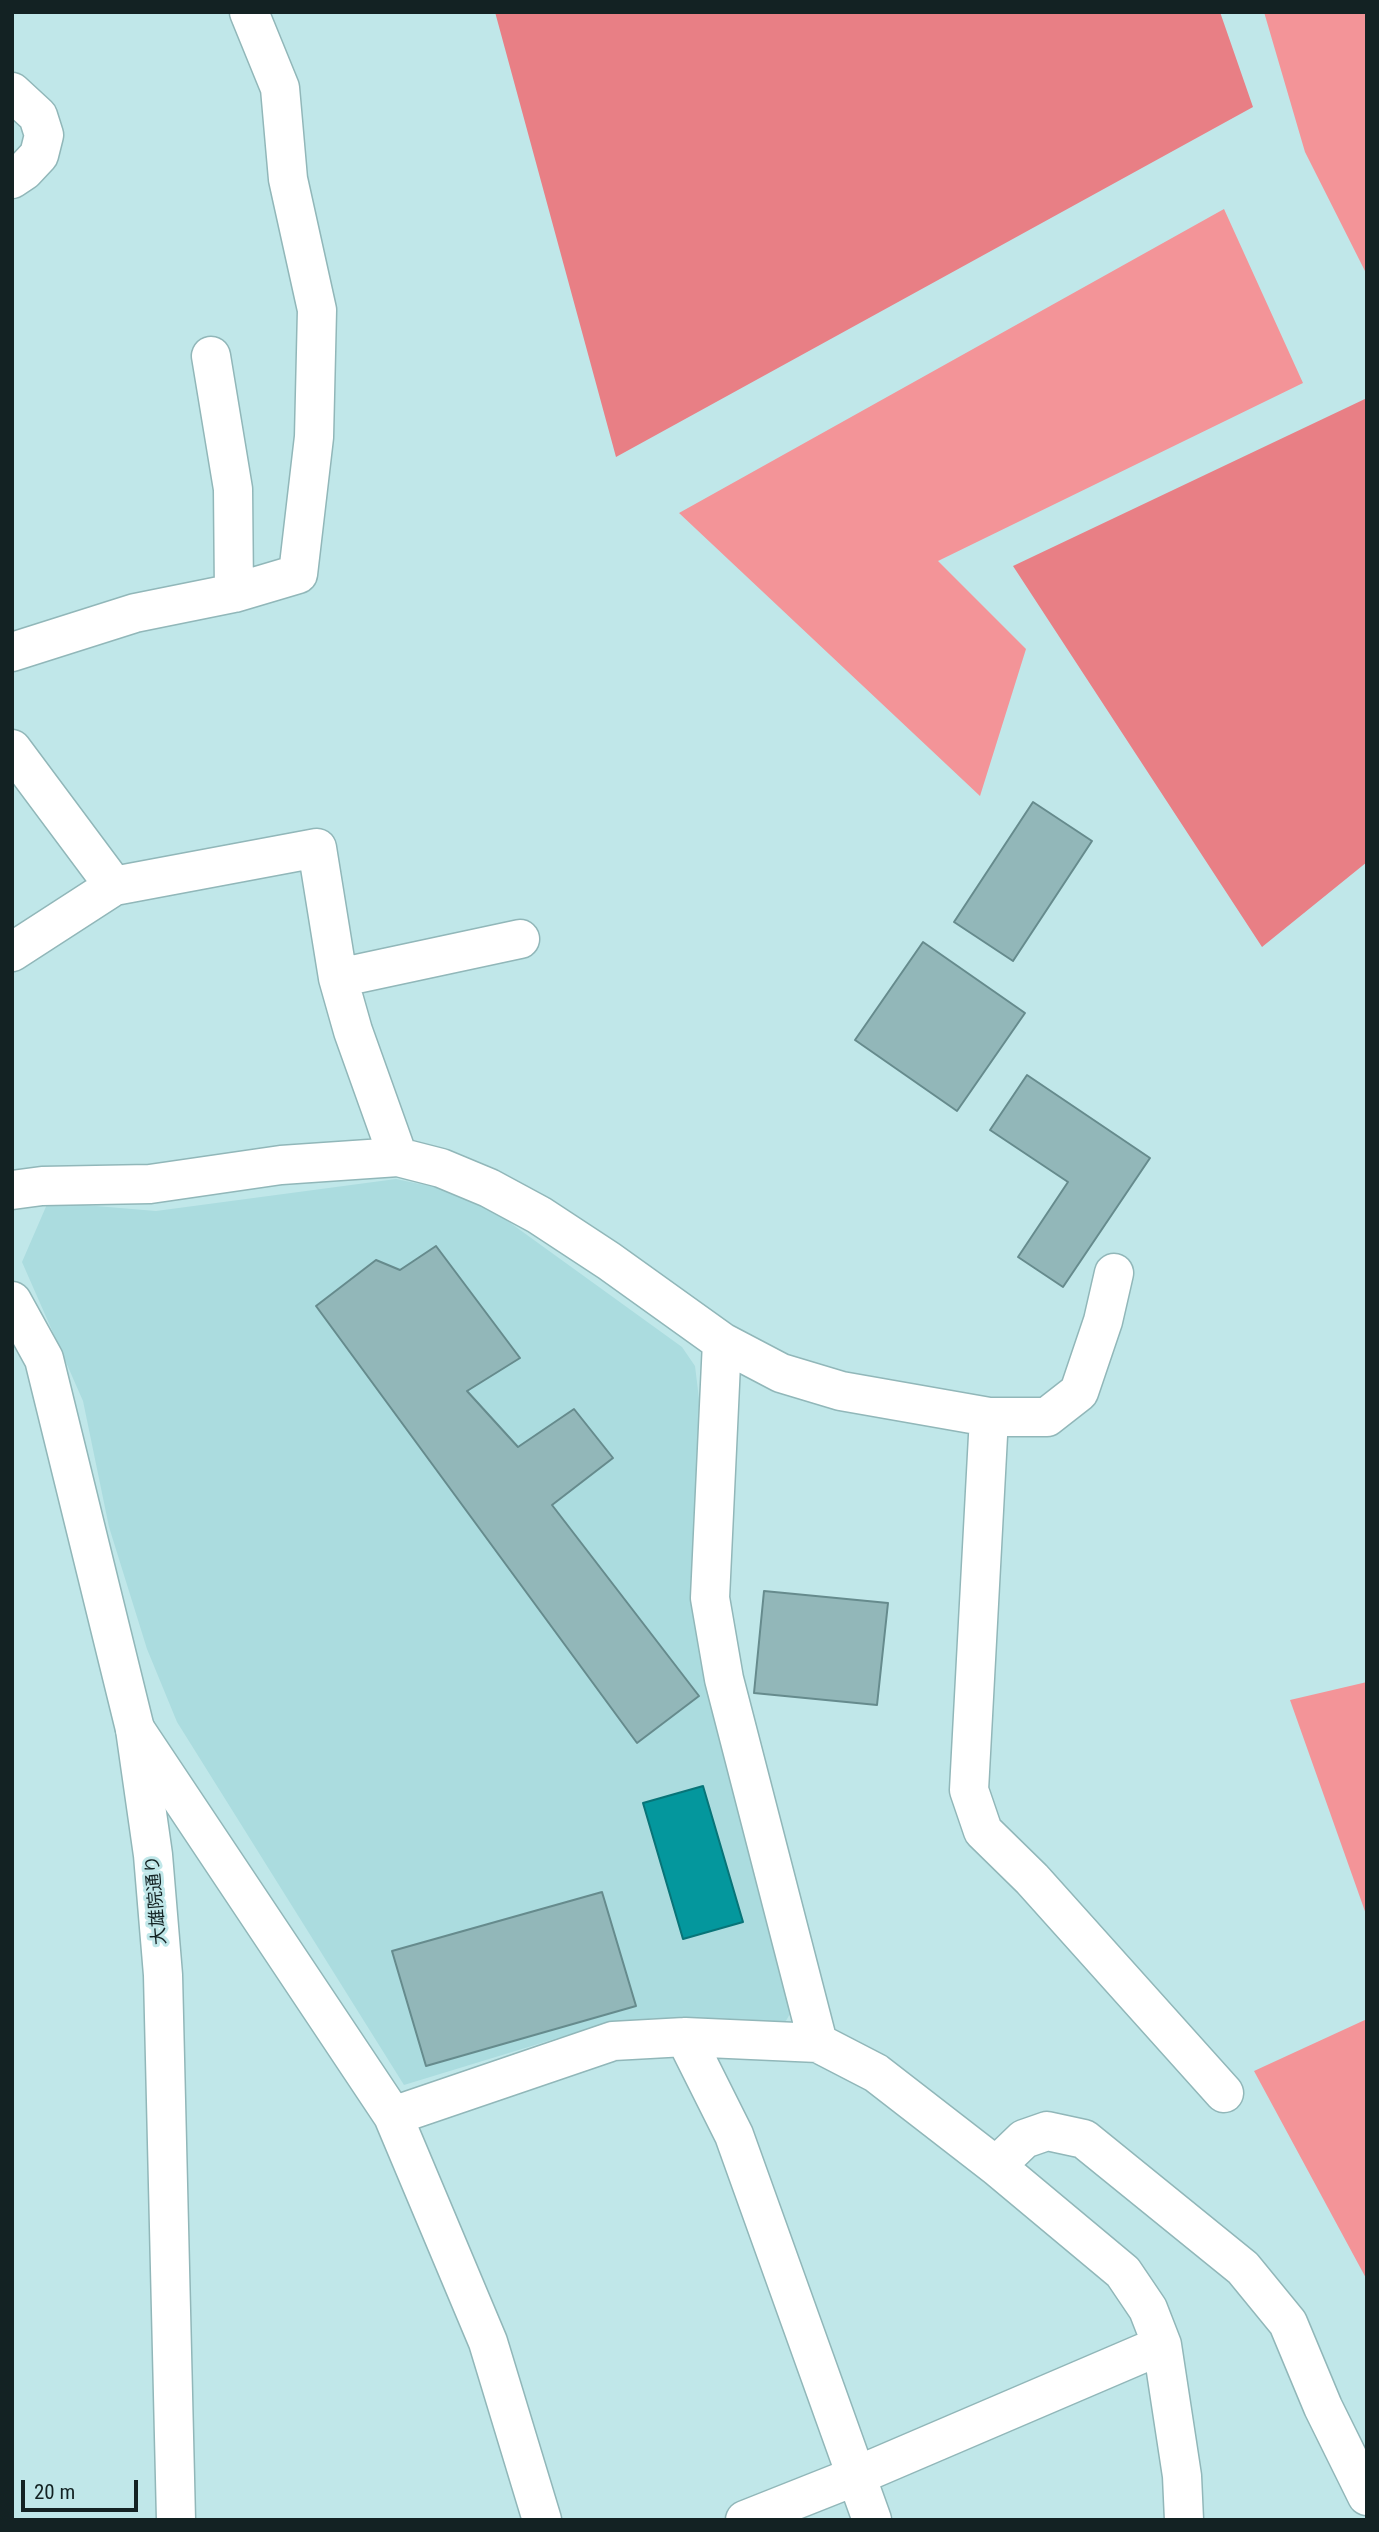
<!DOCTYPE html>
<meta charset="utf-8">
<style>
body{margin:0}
#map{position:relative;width:1379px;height:2532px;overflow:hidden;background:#c0e7e9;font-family:"Roboto Condensed",sans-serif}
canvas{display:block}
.frame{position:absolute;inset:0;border:14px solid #132223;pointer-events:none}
.scale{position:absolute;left:21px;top:2480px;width:117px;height:32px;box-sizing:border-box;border:4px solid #132223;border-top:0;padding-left:9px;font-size:21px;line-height:24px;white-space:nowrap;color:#132223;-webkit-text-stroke:5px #c0e7e9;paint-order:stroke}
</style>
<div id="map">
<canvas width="1379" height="2532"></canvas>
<div class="frame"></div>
<div class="scale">20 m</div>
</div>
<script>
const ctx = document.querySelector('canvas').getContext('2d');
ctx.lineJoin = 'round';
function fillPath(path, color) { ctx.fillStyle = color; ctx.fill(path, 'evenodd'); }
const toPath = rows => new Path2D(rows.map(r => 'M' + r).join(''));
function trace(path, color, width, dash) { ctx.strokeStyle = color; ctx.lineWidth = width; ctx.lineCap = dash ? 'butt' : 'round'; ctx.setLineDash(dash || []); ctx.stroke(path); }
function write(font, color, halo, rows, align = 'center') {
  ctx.font = font + ' "Roboto Condensed","Noto Sans JP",sans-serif'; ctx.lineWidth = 6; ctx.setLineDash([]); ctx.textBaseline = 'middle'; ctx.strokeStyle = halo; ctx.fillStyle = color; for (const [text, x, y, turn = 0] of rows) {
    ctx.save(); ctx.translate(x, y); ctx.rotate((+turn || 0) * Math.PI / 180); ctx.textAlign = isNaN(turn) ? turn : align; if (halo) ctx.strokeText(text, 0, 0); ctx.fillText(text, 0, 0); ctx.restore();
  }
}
fillPath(toPath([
 [396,1179,439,1188,480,1201,682,1347,695,1366,702,1423,694,1589,795,2005,783,2026,660,2018,607,2023,404,2085,177,1722,147,1649,109,1527,83,1401,22,1262,48,1202,156,1211]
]), '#abdcdf');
fillPath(toPath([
 [1264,12,1367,12,1367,275,1305,152],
 [1224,209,1303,383,938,561,1026,649,980,796,679,513],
 [1367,1682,1367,1917,1290,1700],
 [1367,2019,1367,2280,1254,2071]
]), '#f39498');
fillPath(toPath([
 [495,12,1220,12,1253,107,616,457],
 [1367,398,1367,862,1262,947,1013,566]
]), '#e87f85');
const water = toPath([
 [703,1786,743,1922,683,1939,643,1803,703,1786]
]);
fillPath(water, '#04979d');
trace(water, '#087478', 2);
const building = toPath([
 [1033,802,1092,841,1013,961,954,922,1033,802],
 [923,942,1025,1013,957,1111,855,1040,923,942],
 [1027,1075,1150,1158,1063,1287,1018,1257,1068,1182,990,1130,1027,1075],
 [436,1246,520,1358,467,1391,518,1447,574,1409,613,1458,552,1505,699,1696,637,1743,316,1306,376,1260,400,1270,436,1246],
 [764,1591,888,1603,877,1705,754,1693,764,1591],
 [602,1892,636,2006,426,2066,392,1951,602,1892]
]);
fillPath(building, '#92b7b9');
trace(building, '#668b8d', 2);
const street = toPath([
 [12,92,38,116,44,135,39,155,24,171,12,179],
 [211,356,233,489,234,593],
 [12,652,135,613,234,593,298,574,314,437,317,310,288,179,280,88,249,12],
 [12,749,114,886],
 [12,952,114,886,317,848,338,978,520,939],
 [338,978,353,1031,398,1157],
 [12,1190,42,1186,150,1184,281,1165,398,1157,441,1168,489,1188,539,1215,609,1261,722,1342,781,1373,841,1391,989,1417,1047,1417,1079,1392,1103,1321,1114,1273],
 [722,1342,710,1598,724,1679,818,2043],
 [989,1417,969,1790,983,1831,1032,1879,1224,2093],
 [135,1729,393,2116,488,2342,542,2520],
 [685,2037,734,2135,872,2520],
 [393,2116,613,2041,685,2037,818,2043,876,2073,996,2166,1123,2272,1148,2309,1162,2345,1182,2476,1184,2520],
 [996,2166,1024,2139,1047,2131,1084,2139,1243,2268,1288,2323,1323,2407,1367,2496],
 [745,2520,856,2476,1162,2345]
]);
const secondary = toPath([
 [12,1301,44,1359,135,1729,153,1855,163,1975,176,2520]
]);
trace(street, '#91b7b9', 41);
trace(secondary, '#91b7b9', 41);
trace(street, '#fff', 38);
trace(secondary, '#fff', 38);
write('18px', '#132223', '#c0e7e9', [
 ["大雄院通り",157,1900,-95]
]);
</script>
